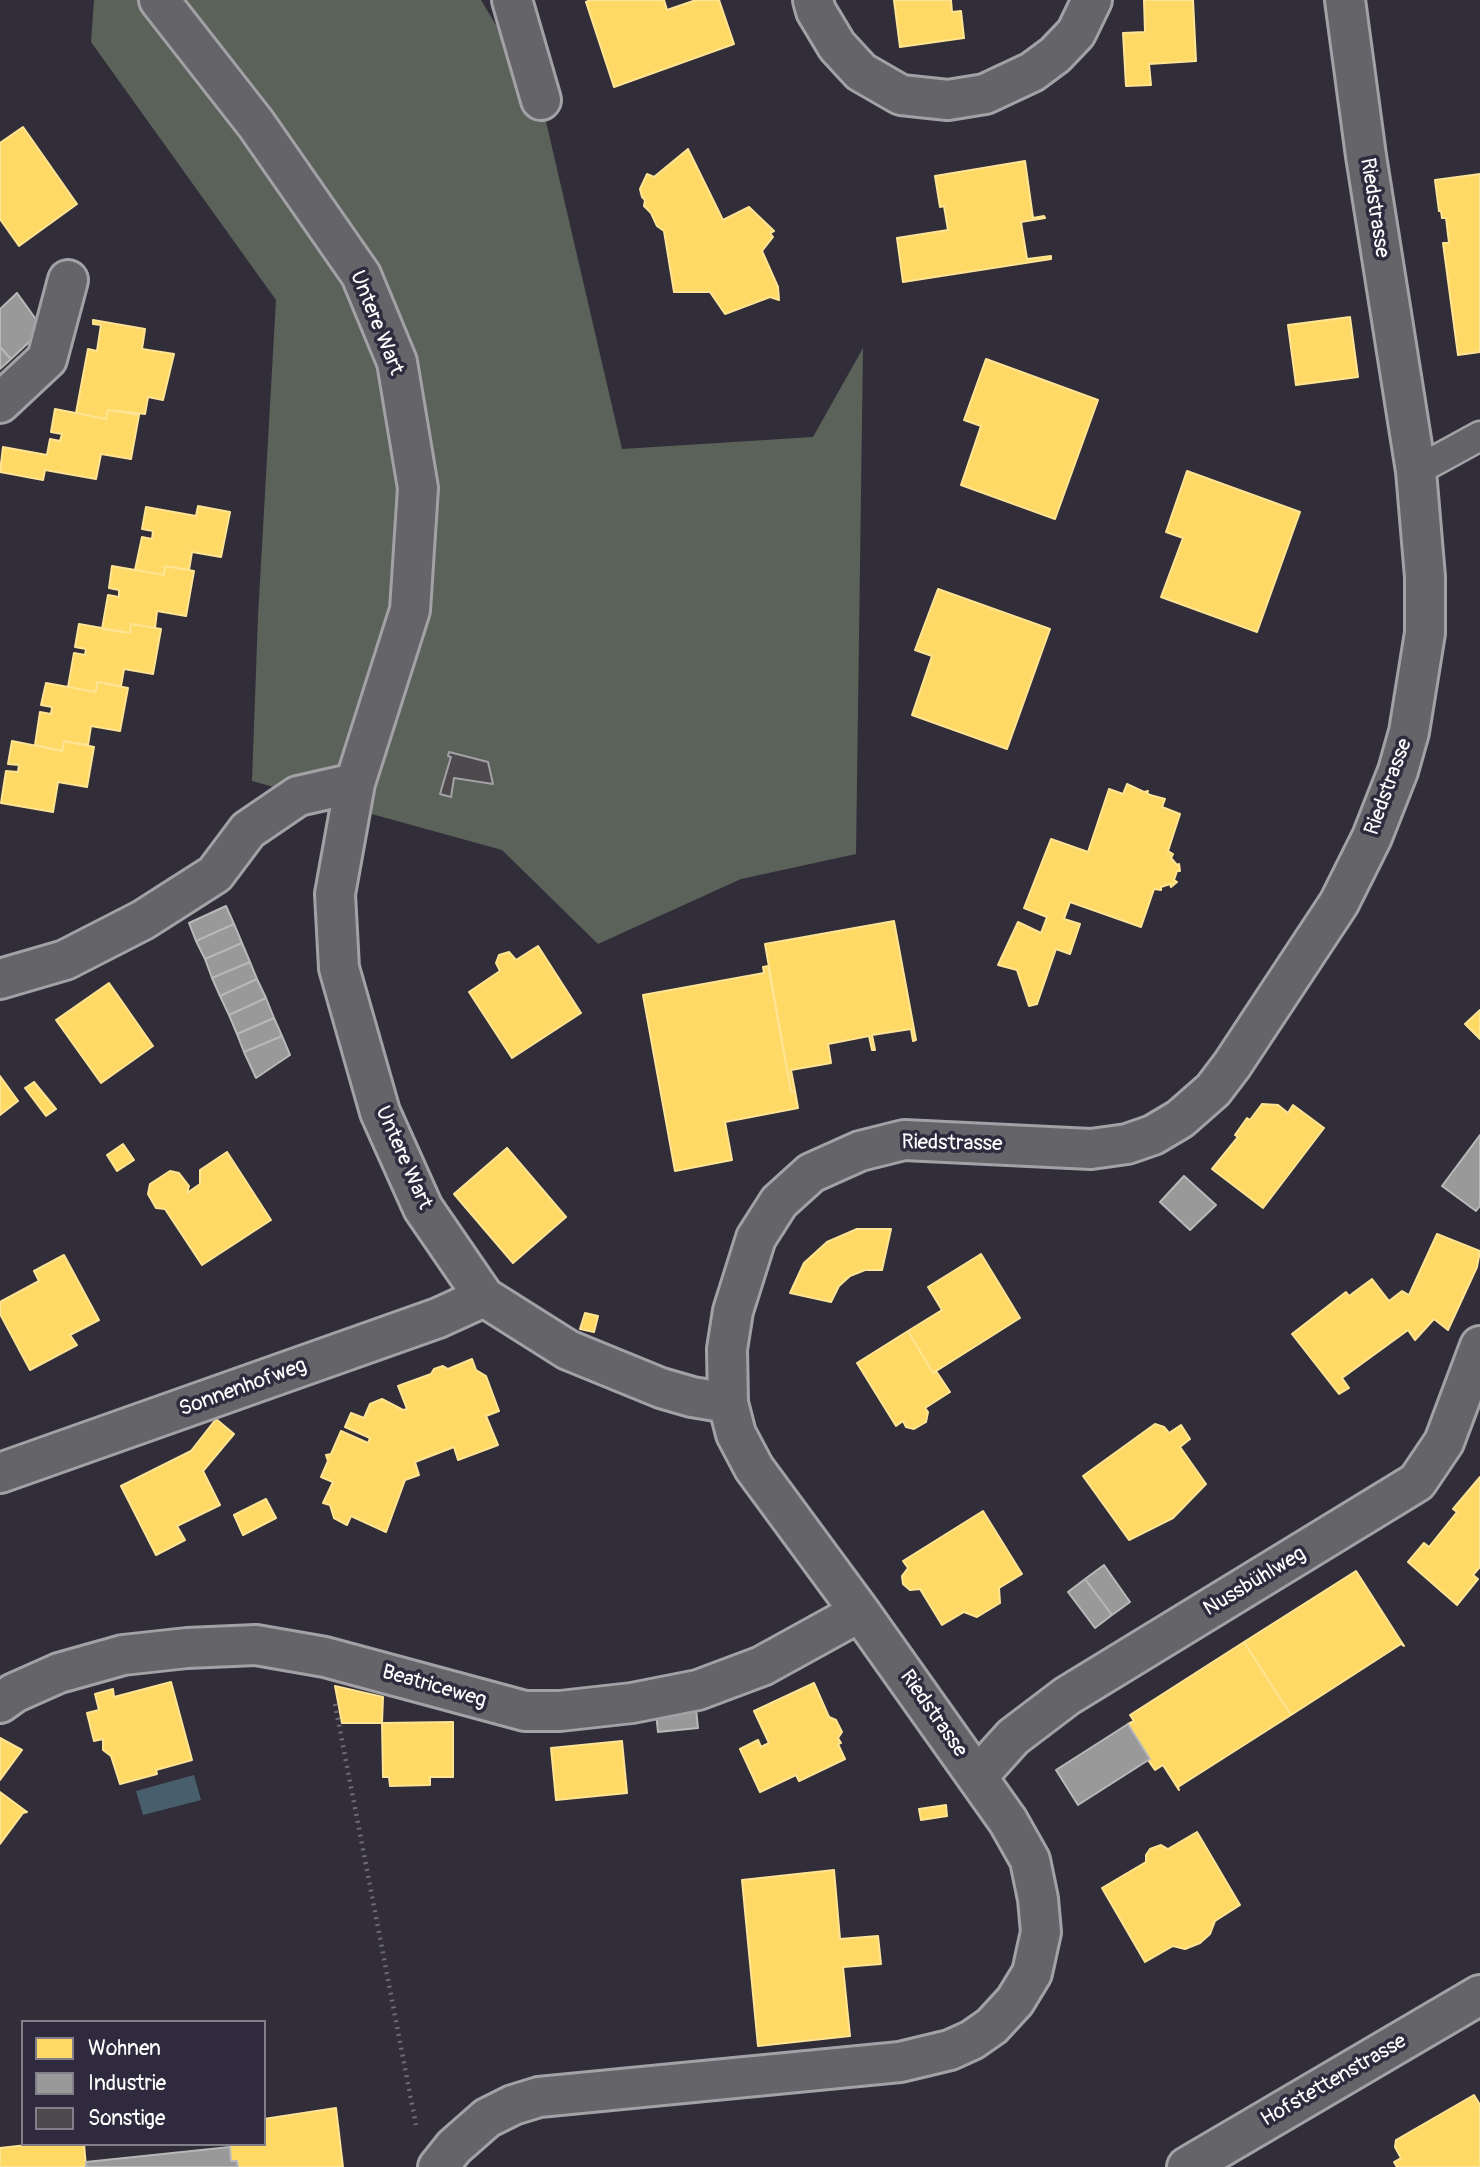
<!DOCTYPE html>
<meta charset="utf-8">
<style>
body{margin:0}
#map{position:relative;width:1480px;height:2167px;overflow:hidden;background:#312e39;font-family:Pangolin,sans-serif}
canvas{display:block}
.legend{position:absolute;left:21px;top:2020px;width:245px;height:126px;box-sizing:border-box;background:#2f2a3d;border:2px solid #827f8b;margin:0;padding:9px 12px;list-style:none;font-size:21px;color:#fff}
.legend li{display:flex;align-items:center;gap:14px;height:35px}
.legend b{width:35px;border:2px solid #827f8b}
</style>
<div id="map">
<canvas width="1480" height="2167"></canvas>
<ul class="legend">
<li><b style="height:19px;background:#ffd966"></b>Wohnen</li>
<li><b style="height:19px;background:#999"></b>Industrie</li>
<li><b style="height:19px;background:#4d494d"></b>Sonstige</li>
</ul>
</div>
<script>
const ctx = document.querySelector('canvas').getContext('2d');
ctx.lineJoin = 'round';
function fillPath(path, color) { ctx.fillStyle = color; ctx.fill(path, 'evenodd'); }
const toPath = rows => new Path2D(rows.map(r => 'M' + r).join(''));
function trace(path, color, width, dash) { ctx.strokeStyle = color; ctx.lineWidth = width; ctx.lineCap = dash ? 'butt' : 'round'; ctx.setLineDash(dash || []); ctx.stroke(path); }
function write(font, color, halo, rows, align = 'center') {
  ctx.font = font + ' Pangolin,sans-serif'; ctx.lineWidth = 7; ctx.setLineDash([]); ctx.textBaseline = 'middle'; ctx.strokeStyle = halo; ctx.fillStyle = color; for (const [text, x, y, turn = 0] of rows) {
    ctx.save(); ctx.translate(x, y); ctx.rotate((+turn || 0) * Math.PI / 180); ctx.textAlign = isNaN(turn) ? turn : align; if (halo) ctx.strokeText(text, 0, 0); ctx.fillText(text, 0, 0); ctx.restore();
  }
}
fillPath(toPath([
 [94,0,481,0,541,100,622,449,813,437,863,348,856,854,741,879,598,944,502,850,252,781,258,616,276,300,91,42]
]), '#5b6259');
fillPath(toPath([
 [194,1775,201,1800,143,1815,136,1791]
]), '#485e6d');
const homes = toPath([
 [590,0,664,0,667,10,696,0,719,0,734,44,614,87,586,2,590,0],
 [894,0,951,0,952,12,961,11,964,38,900,47,894,0],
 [1144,0,1193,0,1196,61,1149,64,1151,85,1126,86,1123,33,1145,32,1144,0],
 [23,127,77,204,19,246,0,219,0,143,23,127],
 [688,149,723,220,749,207,774,231,770,233,773,237,762,251,778,287,779,300,770,297,725,314,710,292,674,292,664,231,657,226,651,213,644,206,645,200,642,197,640,189,647,174,654,177,688,149],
 [1025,161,1033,218,1044,216,1045,218,1021,222,1027,259,1051,256,1051,259,903,282,897,238,948,230,944,206,940,207,935,176,1025,161],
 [1480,174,1480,352,1458,355,1443,243,1449,243,1446,218,1442,218,1441,211,1439,211,1435,180,1480,174],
 [1350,317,1358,377,1296,385,1288,325,1350,317],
 [93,320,145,329,142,349,174,354,163,400,148,397,145,414,108,410,106,419,76,413,88,349,97,351,101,325,93,324,93,320],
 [986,359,1098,400,1055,519,961,485,981,426,964,420,986,359],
 [55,409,106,419,108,410,139,415,131,459,101,454,96,479,45,470,43,480,0,472,3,447,47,455,50,439,60,441,62,434,51,432,55,409],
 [1187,471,1300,512,1257,632,1161,597,1183,538,1166,532,1187,471],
 [198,506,230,512,221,557,192,552,189,570,165,566,164,575,135,570,142,537,152,539,153,531,142,529,146,507,196,516,198,506],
 [112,566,164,575,165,566,194,571,186,616,157,611,155,628,131,624,130,633,102,629,108,595,119,597,119,590,109,588,112,566],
 [938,589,1050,629,1007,749,912,715,932,656,915,650,938,589],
 [79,624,130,633,131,624,161,629,153,674,124,669,121,686,97,682,96,692,68,687,74,653,85,655,86,649,75,647,79,624],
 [97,682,128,688,120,731,91,726,88,745,64,741,62,751,35,745,40,712,51,714,52,707,41,705,46,683,96,692,97,682],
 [12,741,62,751,64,741,94,747,87,787,58,782,53,812,1,803,6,771,18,772,19,765,8,764,12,741],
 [1127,784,1144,792,1148,791,1147,793,1150,795,1165,799,1162,807,1180,814,1168,851,1173,854,1171,858,1177,865,1179,864,1180,871,1177,871,1174,880,1177,882,1171,887,1170,884,1161,887,1161,890,1154,889,1141,927,1070,902,1064,919,1080,924,1070,954,1056,949,1037,1004,1029,1006,1017,970,998,965,1018,922,1041,933,1047,917,1024,908,1051,839,1088,852,1109,789,1123,794,1127,784],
 [894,921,916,1040,913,1041,911,1029,872,1035,875,1050,872,1050,869,1036,828,1044,831,1063,791,1070,795,1091,791,1092,765,944,894,921],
 [538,946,581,1013,512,1058,469,992,500,971,496,963,499,955,509,952,516,960,538,946],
 [768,966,791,1092,795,1091,798,1108,725,1122,732,1160,675,1171,643,995,764,973,763,967,768,966],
 [109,983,153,1046,101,1083,56,1020,109,983],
 [1480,1010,1480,1039,1465,1024,1480,1010],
 [0,1076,18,1101,0,1115,0,1076],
 [34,1082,56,1109,46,1116,25,1088,34,1082],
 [1262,1104,1278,1105,1288,1113,1293,1105,1324,1128,1263,1208,1212,1169,1238,1137,1235,1135,1247,1118,1250,1120,1262,1104],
 [123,1144,134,1160,117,1171,107,1155,123,1144],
 [507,1148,566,1217,513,1263,454,1194,507,1148],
 [227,1152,271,1220,202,1265,165,1209,156,1208,148,1194,150,1184,170,1171,179,1173,189,1186,187,1193,200,1184,200,1170,227,1152],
 [857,1229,891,1229,882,1270,865,1270,850,1276,839,1286,831,1302,790,1293,804,1263,827,1242,857,1229],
 [1437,1234,1480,1251,1477,1267,1448,1330,1434,1319,1415,1340,1408,1330,1342,1378,1349,1388,1339,1394,1292,1334,1346,1292,1349,1296,1372,1279,1389,1301,1402,1291,1409,1295,1437,1234],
 [981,1254,1020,1318,933,1373,908,1331,942,1310,928,1287,981,1254],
 [64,1255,99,1320,70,1335,77,1345,30,1370,0,1314,0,1302,39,1281,34,1271,64,1255],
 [585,1313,598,1316,594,1332,580,1329,585,1313],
 [908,1331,933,1373,936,1371,950,1392,925,1408,928,1412,926,1422,914,1429,906,1427,903,1421,896,1426,857,1363,908,1331],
 [472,1359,476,1370,486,1376,499,1411,486,1416,498,1445,458,1460,454,1447,415,1462,419,1475,405,1480,386,1532,351,1516,347,1525,334,1518,330,1505,323,1503,333,1482,321,1477,328,1461,326,1455,331,1454,341,1431,368,1443,370,1438,345,1427,351,1413,364,1418,370,1404,382,1399,403,1410,407,1409,398,1386,431,1374,434,1369,443,1366,448,1369,472,1359],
 [216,1419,234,1434,203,1471,220,1505,177,1526,185,1540,156,1555,121,1486,191,1451,216,1419],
 [1155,1424,1164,1427,1169,1433,1181,1425,1190,1439,1180,1447,1206,1484,1173,1518,1129,1540,1083,1476,1155,1424],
 [1480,1477,1480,1567,1473,1575,1478,1579,1457,1605,1408,1562,1424,1543,1429,1547,1457,1512,1453,1509,1480,1477],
 [266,1499,276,1518,243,1535,234,1515,266,1499],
 [983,1511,1022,1574,999,1588,1000,1603,977,1617,964,1612,942,1625,920,1589,910,1590,903,1584,902,1576,908,1568,903,1561,983,1511],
 [1356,1571,1404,1646,1401,1644,1291,1715,1244,1642,1356,1571],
 [1244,1642,1291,1715,1178,1787,1179,1790,1163,1765,1155,1770,1148,1760,1150,1759,1128,1724,1134,1721,1130,1715,1244,1642],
 [171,1682,192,1760,156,1770,157,1774,120,1784,111,1756,103,1750,103,1739,94,1741,87,1713,99,1710,95,1694,113,1689,114,1697,171,1682],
 [814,1683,829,1717,836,1720,842,1732,838,1738,841,1743,838,1744,845,1759,799,1781,796,1775,760,1792,740,1749,758,1740,761,1747,769,1743,754,1711,814,1683],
 [335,1686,383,1697,382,1723,342,1723,335,1686],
 [453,1722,453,1777,430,1777,430,1785,390,1786,389,1777,383,1777,382,1723,453,1722],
 [0,1738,22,1750,0,1780,0,1738],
 [622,1741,627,1793,556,1800,551,1748,622,1741],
 [0,1792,27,1812,23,1813,0,1844,0,1792],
 [946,1805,947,1816,921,1820,919,1809,946,1805],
 [1197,1832,1240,1905,1215,1921,1210,1934,1200,1943,1185,1949,1173,1946,1145,1962,1102,1888,1146,1862,1146,1855,1150,1849,1161,1845,1168,1849,1197,1832],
 [834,1870,840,1939,878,1936,881,1964,843,1967,850,2036,758,2046,742,1880,834,1870],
 [1474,2095,1480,2105,1480,2167,1397,2167,1394,2162,1401,2158,1395,2147,1396,2140,1474,2095],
 [336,2108,343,2167,238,2167,237,2161,231,2161,230,2144,264,2144,264,2119,336,2108],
 [36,2144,84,2144,86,2167,0,2167,0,2148,36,2144]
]);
fillPath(homes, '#ffd966');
trace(homes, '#ffe494', 2);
const industry = toPath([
 [17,293,43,329,11,359,0,347,0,309,17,293],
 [0,347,11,359,0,369,0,347],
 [226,906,234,924,196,941,189,923,226,906],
 [234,924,242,943,205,959,196,941,234,924],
 [242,943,250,962,212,978,205,959,242,943],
 [250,962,257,979,220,996,212,978,250,962],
 [257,979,266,998,229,1015,220,996,257,979],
 [266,998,274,1018,237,1034,229,1015,266,998],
 [274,1018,282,1036,244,1052,237,1034,274,1018],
 [282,1036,290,1055,256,1078,244,1052,282,1036],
 [1480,1135,1480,1206,1476,1211,1442,1186,1480,1135],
 [1184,1176,1216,1205,1190,1230,1160,1202,1184,1176],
 [1104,1565,1130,1602,1112,1615,1085,1579,1104,1565],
 [1085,1579,1112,1615,1095,1628,1068,1592,1085,1579],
 [696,1709,698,1728,658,1732,656,1713,696,1709],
 [1128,1724,1150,1759,1078,1805,1056,1770,1128,1724],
 [230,2147,231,2161,237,2161,238,2167,86,2167,86,2162,230,2147]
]);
fillPath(industry, '#999');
trace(industry, '#b8b8b8', 2);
const building = toPath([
 [449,752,488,762,493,784,454,778,451,797,440,794,451,757,448,756,449,752]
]);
fillPath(building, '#4d494d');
trace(building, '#a2a1a6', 2);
const service = toPath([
 [1416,471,1480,436]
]);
const minor = toPath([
 [159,0,256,124,361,275,397,362,418,488,410,610,355,783,335,894,339,968,380,1112,423,1208,484,1297,568,1350,661,1388,692,1397,728,1403],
 [512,0,541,100],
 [813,0,816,11,837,46,861,72,901,95,948,100,985,94,1032,72,1055,55,1076,33,1092,0],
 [0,403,47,359,68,280],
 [0,979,65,960,143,920,215,874,248,830,298,796,355,783],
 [0,1473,438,1318,484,1297],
 [0,1703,14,1693,59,1673,123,1655,187,1648,256,1645,325,1657,525,1711,560,1711,632,1703,698,1690,762,1666,860,1612],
 [977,1777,1013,1737,1067,1696,1417,1482,1444,1442,1480,1346],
 [438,2167,454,2147,487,2118,513,2105,539,2097,900,2062,950,2050,972,2040,992,2026,1015,2001,1032,1973,1041,1932,1038,1899,1030,1860,1008,1821,860,1612,754,1468,736,1434,728,1403,727,1349,733,1311,756,1238,779,1202,811,1173,860,1151,904,1140,1091,1149,1127,1144,1153,1135,1180,1119,1213,1090,1232,1065,1339,903,1372,837,1398,771,1409,732,1425,633,1425,577,1416,471,1366,156,1345,0]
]);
const secondary = toPath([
 [1187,2167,1480,1995]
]);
trace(service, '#a2a1a6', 33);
trace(minor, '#a2a1a6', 44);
trace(secondary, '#a2a1a6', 44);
trace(toPath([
 [335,1704,416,2125]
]), '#6d6b71', 4.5, [2, 5]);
trace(service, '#656469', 28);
trace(minor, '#656469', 38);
trace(secondary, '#656469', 38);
write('21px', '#fff', '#2f2a3d', [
 ["Riedstrasse",1374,208,81],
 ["Untere Wart",376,323,68],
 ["Riedstrasse",1389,787,-70],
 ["Riedstrasse",952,1144,1],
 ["Untere Wart",403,1158,66],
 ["Sonnenhofweg",243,1388,-20],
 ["Nussbühlweg",1255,1582,-31],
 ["Beatriceweg",434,1687,16],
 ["Riedstrasse",933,1714,55],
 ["Hofstettenstrasse",1334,2081,-30]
]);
</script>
